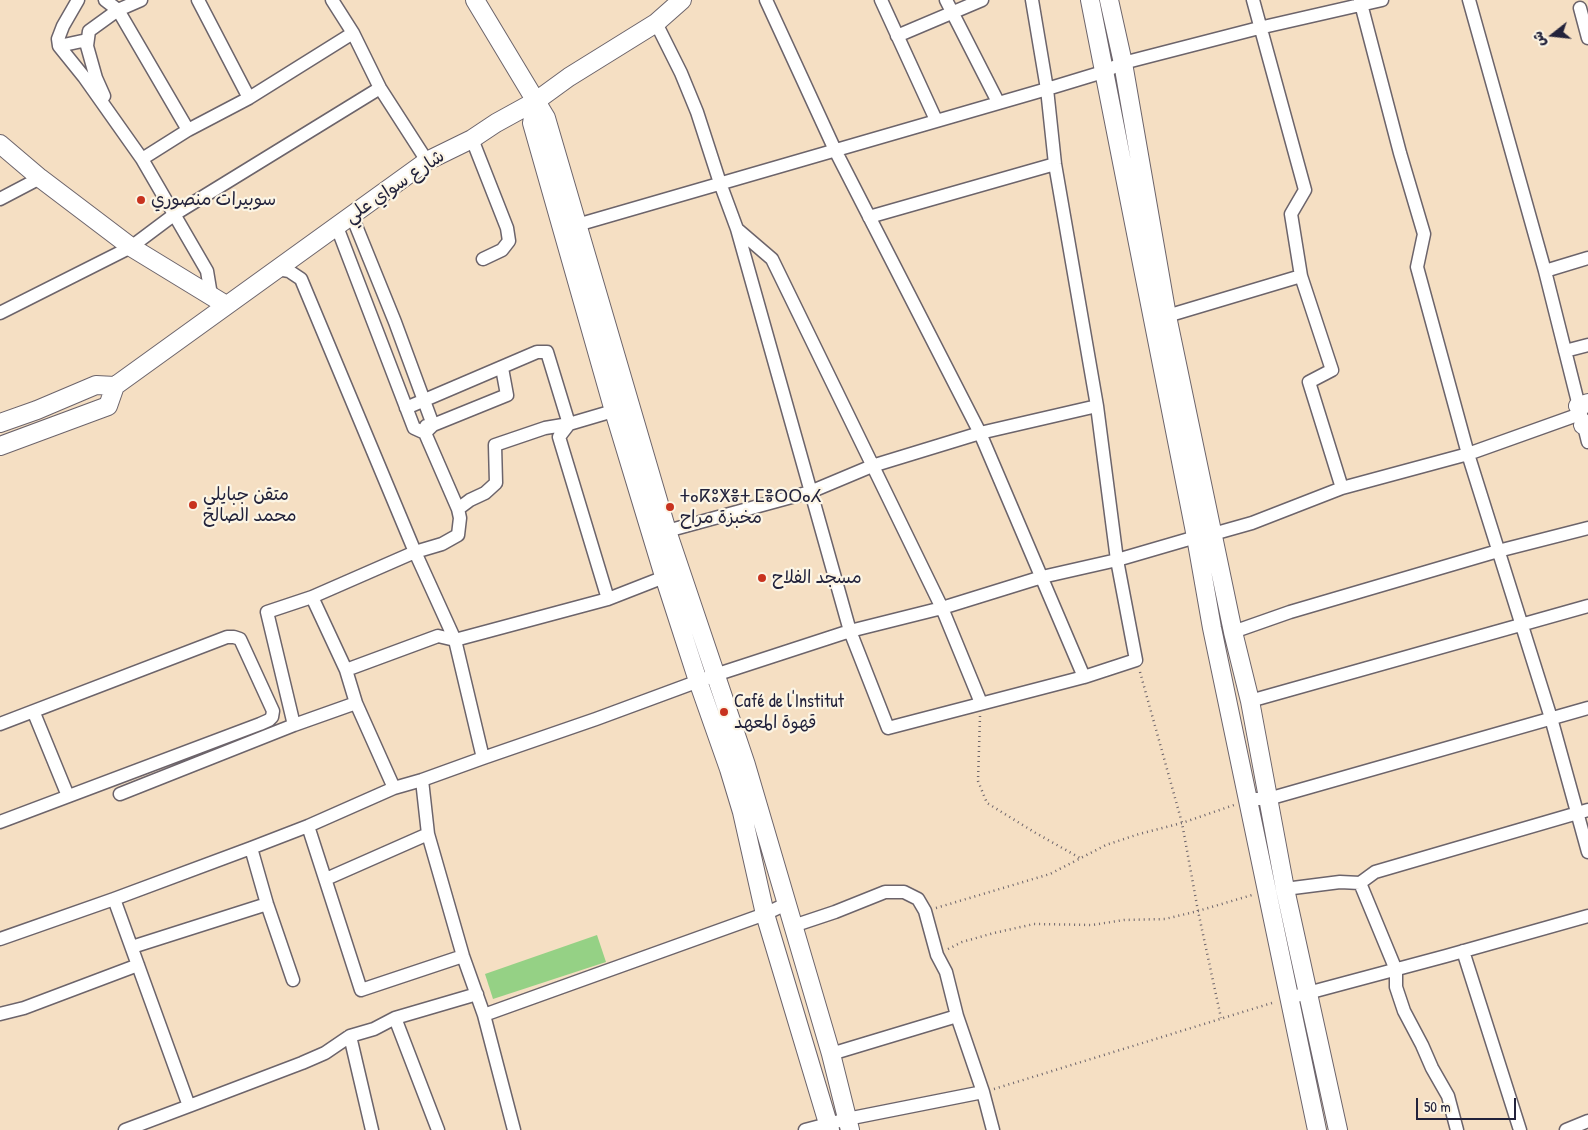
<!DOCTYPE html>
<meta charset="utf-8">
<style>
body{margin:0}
#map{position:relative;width:1588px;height:1130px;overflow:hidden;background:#f5dfc3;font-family:"Patrick Hand","Playpen Sans Arabic",sans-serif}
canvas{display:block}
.north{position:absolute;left:1528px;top:10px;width:50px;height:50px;-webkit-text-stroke:4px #fcf5e5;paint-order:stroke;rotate:254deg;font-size:14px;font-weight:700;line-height:20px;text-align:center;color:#22223b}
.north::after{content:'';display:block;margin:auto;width:18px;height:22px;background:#22223b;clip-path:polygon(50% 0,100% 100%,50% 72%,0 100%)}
.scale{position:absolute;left:1416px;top:1098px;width:100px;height:22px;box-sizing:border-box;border:2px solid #22223b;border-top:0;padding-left:6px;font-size:15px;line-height:18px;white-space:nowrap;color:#22223b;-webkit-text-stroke:4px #fcf5e5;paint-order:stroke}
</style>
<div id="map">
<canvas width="1588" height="1130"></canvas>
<div class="north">ش</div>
<div class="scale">50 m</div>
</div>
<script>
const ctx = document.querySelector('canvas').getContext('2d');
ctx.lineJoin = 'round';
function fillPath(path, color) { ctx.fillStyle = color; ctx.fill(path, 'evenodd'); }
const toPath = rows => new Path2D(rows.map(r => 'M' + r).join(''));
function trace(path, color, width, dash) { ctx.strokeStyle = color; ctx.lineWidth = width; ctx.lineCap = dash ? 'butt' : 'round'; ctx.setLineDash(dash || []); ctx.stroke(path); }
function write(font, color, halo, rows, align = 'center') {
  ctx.font = font + ' "Patrick Hand","Playpen Sans Arabic","Noto Sans Tifinagh",sans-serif'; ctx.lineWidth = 4.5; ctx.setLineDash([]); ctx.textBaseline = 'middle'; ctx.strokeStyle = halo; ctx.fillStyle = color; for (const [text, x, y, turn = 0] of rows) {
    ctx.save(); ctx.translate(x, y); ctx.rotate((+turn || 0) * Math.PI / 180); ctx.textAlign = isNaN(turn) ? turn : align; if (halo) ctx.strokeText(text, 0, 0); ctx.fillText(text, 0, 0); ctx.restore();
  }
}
fillPath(toPath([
 [597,935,606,962,493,999,485,974]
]), '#95d185');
const street = toPath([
 [78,0,63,26,58,39,59,46,84,77,142,159,188,130,249,98,353,33],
 [105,0,118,10,188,130],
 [198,0,249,98],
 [332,0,353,33,380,88,427,161],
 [766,0,835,150,980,433,1084,677],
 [881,0,936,120],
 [946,0,998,102],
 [1253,0,1305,190,1291,214,1301,276],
 [1360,0,1400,153,1424,234,1417,267,1468,454,1551,718,1588,852],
 [1469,0,1545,271,1588,442],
 [1580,8,1588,38],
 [656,23,681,73,697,112,720,183,737,229,850,631,888,728,1084,677,1136,660,1117,560,1097,406,1055,164,1047,89,1032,0],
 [897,36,982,0],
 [59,46,87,40],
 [104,96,96,78,87,46,89,31,118,10,141,0],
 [472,139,507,228,509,241,502,250,483,259],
 [142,159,207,271,211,295],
 [0,199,40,178],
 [352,216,395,322,433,425,425,433],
 [869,217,1055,164],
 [577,225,1047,89,1103,72,1123,63,1259,28,1382,0],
 [737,229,772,259,942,608,981,703],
 [278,269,289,271,301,279,415,552,455,640,483,758],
 [1545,271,1588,258],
 [0,313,131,247,175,214,380,88],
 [1167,316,1301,276,1332,370,1309,382,1342,488],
 [1565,351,1588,345],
 [406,408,537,352,547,352,569,424,559,437,608,599],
 [426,426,433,425,507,395,502,368],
 [458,509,470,500,485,493,496,483,495,445,545,428,569,424,620,409],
 [667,531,810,492,872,466,980,433,1097,406],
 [1213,534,1252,523,1342,488,1468,454,1580,414],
 [312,597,346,670,356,703,394,788],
 [1233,632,1290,612,1498,551,1588,528],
 [346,670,438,636,455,640,608,599,672,574],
 [1250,701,1588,606],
 [34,713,68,796],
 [0,724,227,637,234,637,240,639,273,711,272,717,269,720,260,724,0,822],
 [294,725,267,612,312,597,415,552,442,544,458,535,460,518,458,509,425,433,414,428,337,227],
 [422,780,428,834,463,956,484,1015,514,1130],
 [120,794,294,725,356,703],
 [1249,799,1268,799,1588,708],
 [308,826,361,990,463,956],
 [251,848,267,904,293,980],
 [326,879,428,834],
 [1360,883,1396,970,1396,987,1404,1011,1422,1045,1432,1068,1448,1096,1457,1130],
 [1285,889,1340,882,1360,883,1375,872,1588,810],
 [114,899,189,1106,125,1130],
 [793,926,835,912,885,892,904,892,918,899,925,911,937,955,946,972,957,1016,983,1092,993,1130],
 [0,939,114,899,251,848,308,826,394,788,422,780,483,758,596,719,715,675,850,631,942,608,1042,577,1117,560,1196,537],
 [132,947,267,904],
 [1463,951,1520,1130],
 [1289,998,1446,956,1588,916],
 [0,1014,24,1008,138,965],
 [484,1015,765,914,786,904],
 [395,1018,438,1130],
 [350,1036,374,1029,395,1018,477,994],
 [831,1054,957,1016],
 [189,1106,302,1063,325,1053,350,1036,372,1130],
 [805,1130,847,1119,983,1092],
 [1566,1130,1588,1121]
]);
const secondary = toPath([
 [475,0,546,118,667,531,746,765,831,1054,850,1130],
 [1090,0,1196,537,1212,628,1317,1130],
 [1109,0,1123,63,1167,316,1233,632,1250,701,1285,889,1338,1130],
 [536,101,532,123,614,411,664,576,698,681,729,769,742,812,765,914,830,1130],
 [0,144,40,178,131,247,226,305],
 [1578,406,1588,403],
 [0,423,37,410,96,385,115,386],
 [1583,425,1588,424],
 [0,446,108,406,115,386,427,161,472,139,496,123,536,101,569,77,656,23,682,0]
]);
trace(street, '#6c646b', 15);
trace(secondary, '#6c646b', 20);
trace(toPath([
 [1140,672,1182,823,1198,911,1221,1018],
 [980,716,978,781,987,803,1034,832,1080,858],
 [936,908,1050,874,1106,845,1139,834,1182,823,1234,805],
 [948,949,962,942,994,933,1034,924,1092,925,1124,920,1165,919,1198,911,1252,895],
 [994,1089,1275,1002]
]), '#6c646b', 2.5, [1, 4]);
trace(street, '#fff', 12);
trace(secondary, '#fff', 18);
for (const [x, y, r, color] of [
 [141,200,5,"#c8321e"],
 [193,505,5,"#c8321e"],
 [670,507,5,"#c8321e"],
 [762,578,5,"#c8321e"],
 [724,712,5,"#c8321e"]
]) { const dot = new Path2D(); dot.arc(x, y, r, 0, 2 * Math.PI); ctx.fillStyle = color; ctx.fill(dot); trace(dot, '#fcf5e5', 2); }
write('18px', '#22223b', '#fcf5e5', [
 ["شارع سواي علي",395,187,-34]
]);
write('18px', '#22223b', '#fcf5e5', [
 ["سوبيرات منصوري",151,200],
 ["متقن جبايلي",203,495],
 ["محمد الصالح",203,516],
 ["ⵜⴰⴽⵓⵅⴻⵜ ⵎⴻⵔⵔⴰⵃ",680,497],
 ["مخبزة مراح",680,518],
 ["مسجد الفلاح",772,578],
 ["Café de l'Institut",734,702],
 ["قهوة المعهد",734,723]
], 'left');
</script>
